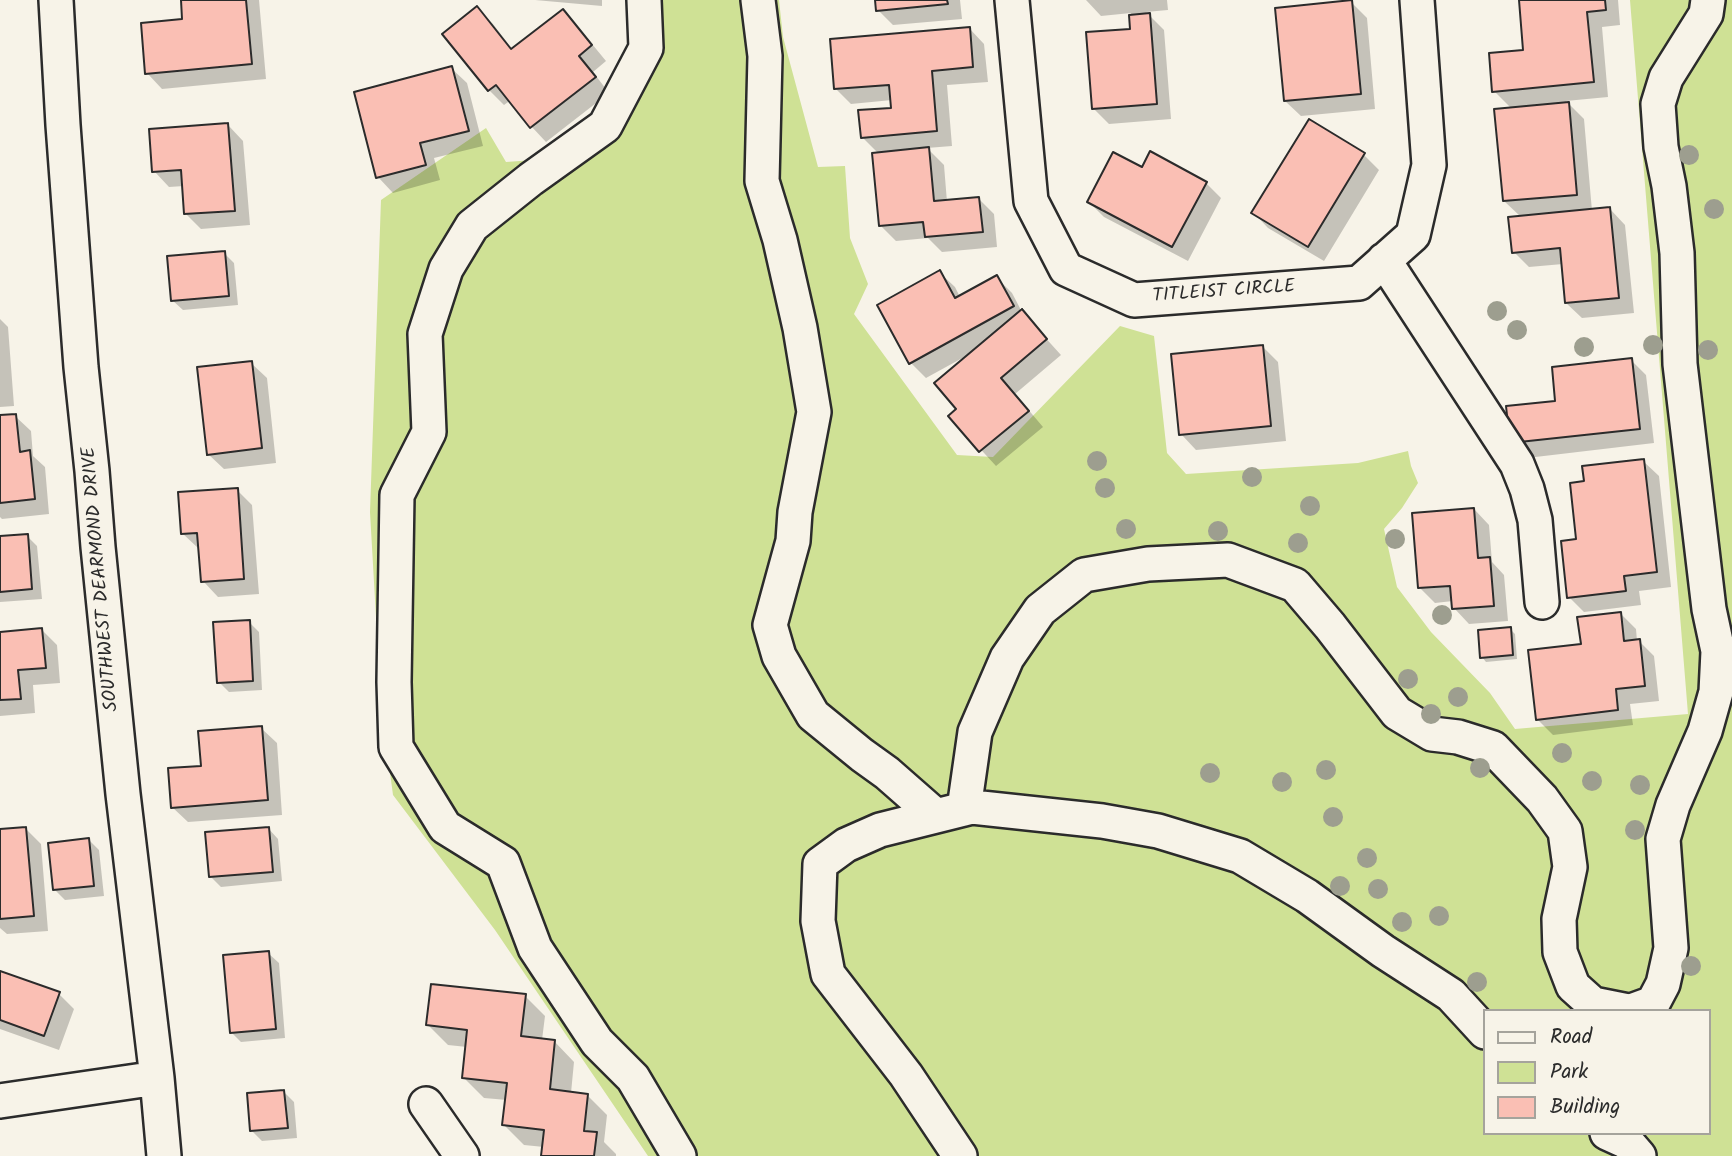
<!DOCTYPE html>
<style>
body{margin:0}
#map{position:relative;width:1732px;height:1156px;overflow:hidden;background:#f7f3e8;font-family:Kalam,sans-serif}
canvas{display:block}
.legend{position:absolute;left:1483px;top:1009px;width:228px;height:126px;box-sizing:border-box;background:#f7f3e8;border:2px solid #a5a39c;margin:0;padding:9px 12px;list-style:none;font-size:21px;color:#2b2b2b}
.legend li{display:flex;align-items:center;gap:14px;height:35px}
.legend b{width:35px;border:2px solid #a5a39c}
</style>
<div id="map">
<canvas width="1732" height="1156"></canvas>
<ul class="legend">
<li><b style="height:9px;background:#f7f3e8"></b>Road</li>
<li><b style="height:19px;background:#cfe195"></b>Park</li>
<li><b style="height:19px;background:#fabfb4"></b>Building</li>
</ul>
</div>
<script>
const ctx = document.querySelector('canvas').getContext('2d');
ctx.lineJoin = 'round';
function fillPath(path, color) { ctx.fillStyle = color; ctx.fill(path, 'evenodd'); }
const toPath = rows => new Path2D(rows.map(r => 'M' + r).join(''));
function trace(path, color, width, dash) { ctx.strokeStyle = color; ctx.lineWidth = width; ctx.lineCap = dash ? 'butt' : 'round'; ctx.setLineDash(dash || []); ctx.stroke(path); }
function write(font, color, halo, rows, align = 'center') {
  ctx.font = font + ' Kalam,sans-serif'; ctx.lineWidth = 6; ctx.setLineDash([]); ctx.textBaseline = 'middle'; ctx.strokeStyle = halo; ctx.fillStyle = color; for (const [text, x, y, turn = 0] of rows) {
    ctx.save(); ctx.translate(x, y); ctx.rotate((+turn || 0) * Math.PI / 180); ctx.textAlign = isNaN(turn) ? turn : align; if (halo) ctx.strokeText(text, 0, 0); ctx.fillText(text, 0, 0); ctx.restore();
  }
}
fillPath(toPath([
 [631,0,779,0,783,37,818,167,845,166,850,238,868,284,854,314,957,455,993,457,1120,326,1154,336,1167,453,1186,474,1358,463,1408,451,1411,466,1418,483,1402,508,1384,529,1397,587,1431,632,1490,693,1515,729,1688,714,1630,0,1732,0,1732,1156,648,1156,495,930,393,795,381,705,370,512,381,200,486,128,506,162,561,158,604,109,634,43],
 [1485,1011,1709,1011,1709,1133,1485,1133]
]), '#cfe195');
fillPath(toPath([
 [182,0,259,0,266,79,162,89,147,73,184,21],
 [535,0,602,0,602,6],
 [877,0,960,0,962,19,893,25,878,10],
 [1086,0,1167,0,1168,10,1146,12,1164,30,1171,119,1109,124,1094,109,1132,31,1131,13,1101,16],
 [1520,0,1618,0,1620,25,1602,27,1608,97,1566,101,1584,119,1592,211,1610,209,1625,225,1634,313,1582,318,1566,303,1563,264,1529,267,1514,252,1521,217,1504,201,1512,109,1494,91,1525,51],
 [1351,2,1367,18,1375,109,1301,116,1285,101],
 [477,9,493,24,513,50,563,11,578,27,606,61,593,72,609,93,546,142,531,126,511,100,504,105,489,90],
 [969,28,984,44,988,82,947,85,952,146,927,148,944,165,947,202,979,199,994,214,997,247,942,252,928,238,896,241,881,226,879,154,862,137,893,109,892,100,851,104,836,89],
 [451,68,467,83,483,146,434,158,440,180,393,193,378,177],
 [228,125,243,141,250,225,201,229,186,214,184,186,169,187,154,171],
 [1364,155,1379,170,1324,261,1268,228,1253,212],
 [1142,169,1206,183,1221,198,1188,261,1104,217,1089,202],
 [224,253,234,263,238,305,183,310,172,300],
 [939,272,955,287,960,297,996,277,1012,293,1022,312,1061,355,1015,394,1043,427,996,466,950,416,959,409,966,356,926,378,911,363],
 [0,319,8,327,14,406,0,407],
 [1263,347,1278,362,1286,441,1196,450,1181,434],
 [1631,360,1646,375,1654,443,1527,458,1512,443],
 [251,363,267,378,276,463,224,469,208,454],
 [15,416,31,431,33,456,45,467,49,514,2,519,0,517,0,417],
 [1643,461,1659,476,1671,587,1639,591,1641,605,1584,612,1569,597,1586,483],
 [237,490,252,505,259,594,218,597,203,581,200,548,198,548,182,533],
 [1474,509,1489,525,1492,562,1504,575,1508,621,1469,624,1454,608,1453,601,1435,603,1420,588],
 [27,536,37,546,42,599,0,602,0,538],
 [1621,614,1636,629,1637,641,1639,641,1654,656,1659,701,1630,704,1633,725,1553,735,1537,719,1583,646],
 [249,622,259,632,262,690,229,692,219,682],
 [1510,629,1515,634,1517,659,1486,662,1482,657],
 [42,630,57,645,60,683,33,685,35,713,0,716,0,633],
 [261,728,277,743,282,815,188,822,172,807,203,767],
 [268,828,278,839,282,881,221,887,211,877],
 [26,829,41,844,48,931,7,934,0,928,0,831],
 [89,840,99,850,104,896,65,900,55,890],
 [268,953,279,963,285,1038,241,1042,231,1032],
 [0,973,59,994,74,1009,59,1050,0,1029],
 [525,996,545,1016,542,1040,554,1041,574,1062,571,1093,587,1095,607,1115,604,1142,616,1154,616,1156,543,1156,544,1147,524,1145,504,1125,507,1100,484,1098,464,1078,467,1047,448,1045,428,1025],
 [284,1092,294,1102,297,1138,262,1141,252,1131]
]), '#0003');
const building = toPath([
 [181,0,246,0,252,64,145,74,141,23,182,19,181,0],
 [875,0,947,0,948,4,876,11,875,0],
 [1352,0,1361,94,1284,101,1275,8,1352,0],
 [1519,0,1605,0,1606,10,1587,12,1594,82,1492,92,1489,53,1523,50,1519,0],
 [477,6,511,49,563,9,592,45,579,56,596,77,530,128,496,85,488,91,442,34,477,6],
 [1150,13,1157,104,1092,109,1086,32,1130,29,1129,15,1150,13],
 [970,27,973,67,932,71,937,131,861,138,858,110,891,108,889,85,834,89,830,39,970,27],
 [452,66,469,131,420,143,426,165,376,178,354,92,452,66],
 [1569,102,1577,195,1503,201,1494,109,1569,102],
 [1309,119,1365,153,1308,247,1251,213,1309,119],
 [228,123,235,211,184,214,181,170,152,172,149,129,228,123],
 [929,147,934,201,979,197,983,232,925,237,923,222,879,226,872,153,929,147],
 [1150,151,1207,182,1172,247,1087,202,1113,152,1142,167,1150,151],
 [1610,207,1619,298,1565,303,1560,248,1512,253,1508,217,1610,207],
 [225,251,229,296,171,301,167,256,225,251],
 [940,270,955,298,997,275,1014,306,909,364,877,305,940,270],
 [1022,309,1047,339,1001,378,1029,411,979,452,948,416,956,409,934,383,1022,309],
 [1263,345,1271,426,1179,435,1171,354,1263,345],
 [1632,358,1640,429,1510,443,1506,406,1555,401,1552,367,1632,358],
 [252,361,262,448,207,455,197,367,252,361],
 [16,414,20,452,30,450,35,499,0,503,0,415,16,414],
 [1644,459,1657,572,1624,576,1626,591,1567,598,1561,541,1576,539,1570,483,1584,481,1582,466,1644,459],
 [238,488,244,579,201,582,197,533,181,534,178,492,238,488],
 [1474,508,1478,558,1490,557,1494,606,1452,609,1450,586,1418,588,1412,513,1474,508],
 [28,534,32,589,0,592,0,536,28,534],
 [1621,612,1624,641,1640,639,1645,686,1616,689,1618,710,1536,720,1528,650,1581,644,1577,617,1621,612],
 [250,620,253,681,217,683,213,622,250,620],
 [1511,627,1513,655,1480,658,1478,630,1511,627],
 [42,628,46,668,18,670,21,699,0,700,0,632,42,628],
 [262,726,268,800,171,808,168,768,201,766,198,731,262,726],
 [26,827,34,916,0,919,0,829,26,827],
 [269,827,273,872,209,877,205,832,269,827],
 [89,838,94,886,53,890,48,843,89,838],
 [269,951,276,1029,230,1033,223,955,269,951],
 [0,971,60,992,44,1036,0,1020,0,971],
 [431,984,526,994,521,1036,555,1040,550,1089,588,1094,584,1131,597,1132,594,1156,541,1156,544,1130,502,1125,507,1083,462,1078,467,1030,426,1025,431,984],
 [284,1090,288,1128,250,1131,247,1093,284,1090]
]);
fillPath(building, '#fabfb4');
trace(building, '#2b2b2b', 2);
const minor = toPath([
 [56,0,63,125,81,367,92,471,98,547,123,794,157,1078,164,1156],
 [644,0,646,48,605,126,531,179,472,226,446,269,425,334,429,432,397,495,394,682,396,747,445,827,503,863,535,948,597,1042,633,1078,679,1156],
 [758,0,765,56,762,181,780,240,800,328,814,412,795,512,793,541,770,625,779,656,813,715,862,755,887,773,936,816],
 [1012,0,1031,201,1066,269,1134,300,1359,283,1413,235,1429,165,1417,0],
 [1384,260,1517,464,1527,489,1535,520,1542,602],
 [964,809,975,732,1007,658,1040,610,1084,575,1148,564,1228,560,1295,585,1330,626,1397,713,1432,734,1458,737,1493,748,1542,799,1565,831,1570,867,1559,919,1560,952,1573,986,1593,1004,1628,1011],
 [1631,1011,1653,1003,1663,984,1671,948,1663,839,1673,805,1705,731,1716,692,1718,651,1709,609,1680,364,1677,253,1669,186,1661,147,1658,104,1666,78,1706,14,1708,0],
 [0,1101,157,1078],
 [426,1104,462,1156],
 [1607,1133,1627,1142,1639,1156],
 [960,1156,906,1075,828,974,818,921,820,864,846,845,880,830,972,807,1102,821,1158,831,1240,856,1307,896,1383,951,1451,995,1485,1032]
]);
trace(minor, '#2b2b2b', 38);
trace(minor, '#f7f3e8', 33);
ctx.fillStyle = '#9d9e8f';
for (const [x, y] of [
 [1689,155],
 [1714,209],
 [1497,311],
 [1517,330],
 [1653,345],
 [1584,347],
 [1708,350],
 [1097,461],
 [1252,477],
 [1105,488],
 [1310,506],
 [1126,529],
 [1218,531],
 [1395,539],
 [1298,543],
 [1442,615],
 [1408,679],
 [1458,697],
 [1431,714],
 [1562,753],
 [1480,768],
 [1326,770],
 [1210,773],
 [1592,781],
 [1282,782],
 [1640,785],
 [1333,817],
 [1635,830],
 [1367,858],
 [1340,886],
 [1378,889],
 [1439,916],
 [1402,922],
 [1691,966],
 [1477,982]
]) { ctx.beginPath(); ctx.arc(x, y, 10, 0, 2 * Math.PI); ctx.fill(); }
write('19px', '#2b2b2b', '#f7f3e8', [
 ["TITLEIST CIRCLE",1224,293,-4],
 ["SOUTHWEST DEARMOND DRIVE",102,579,-95]
]);
</script>
